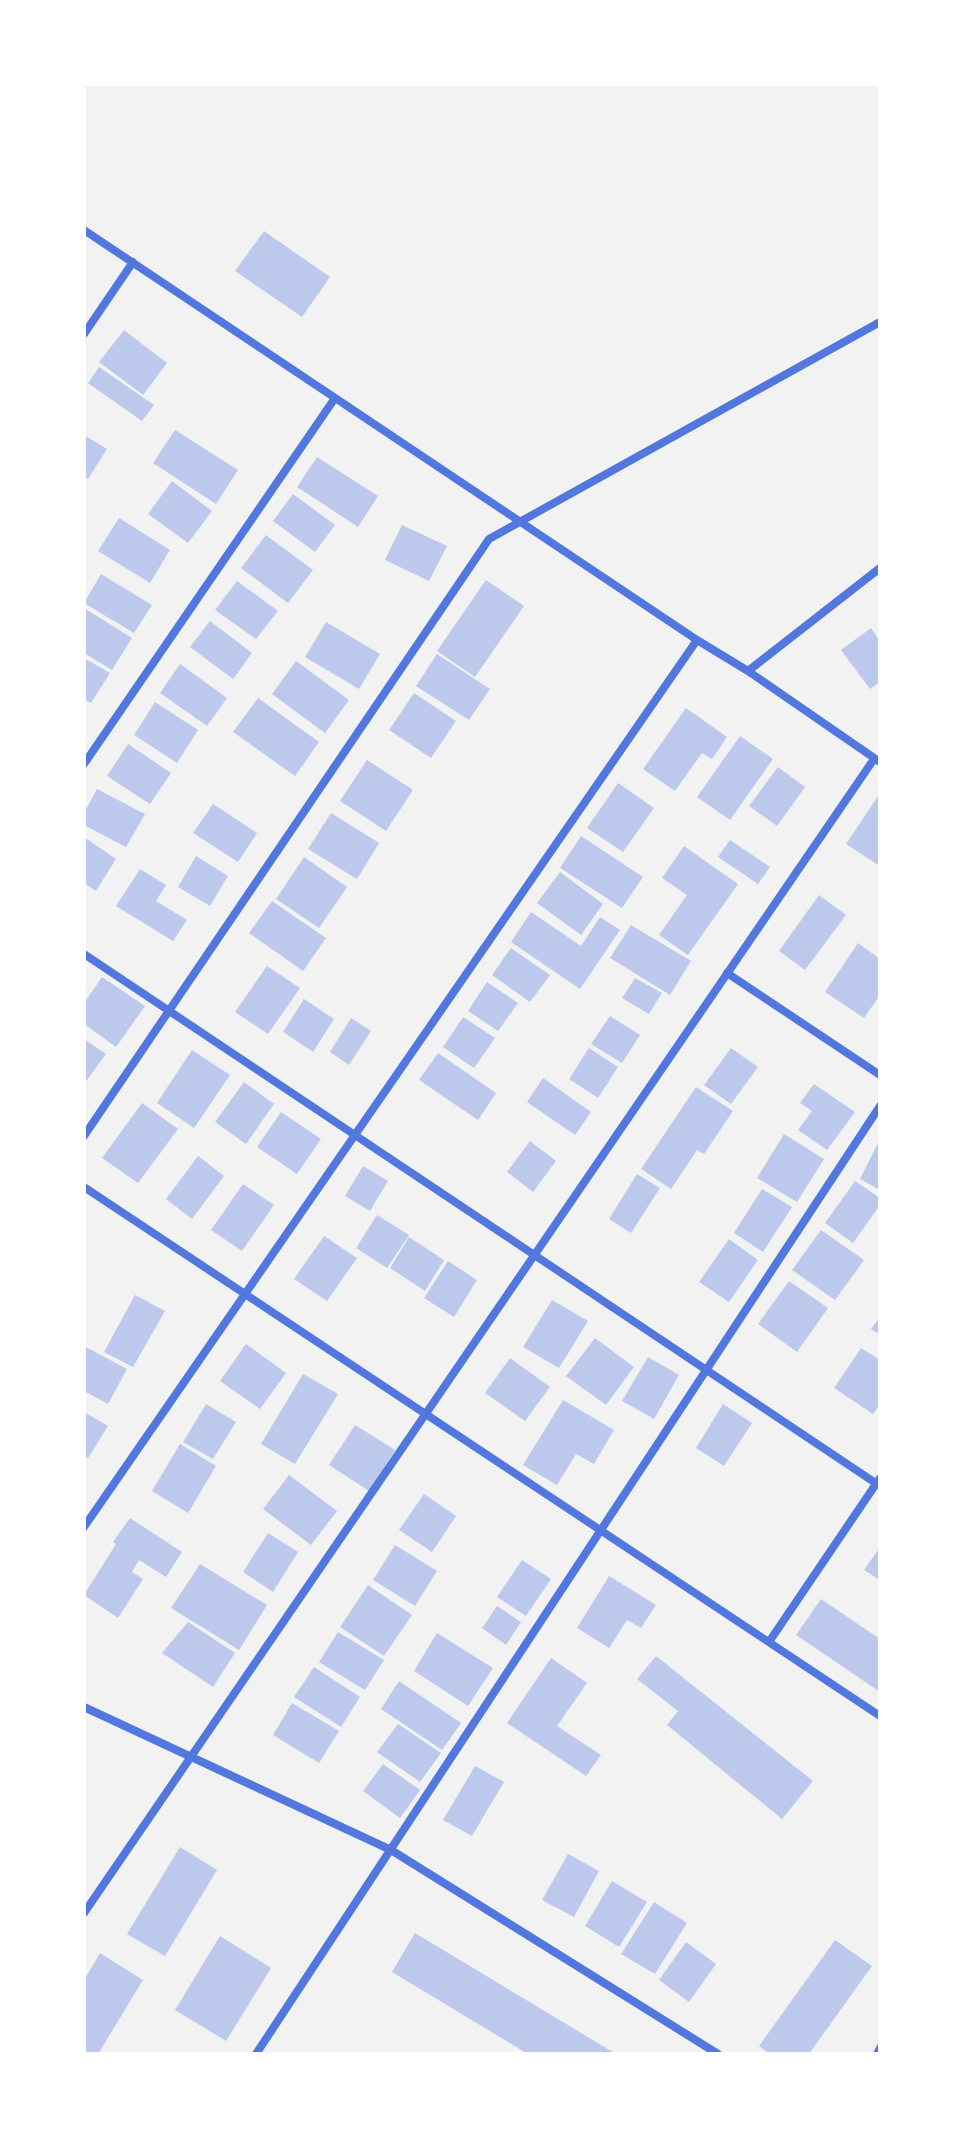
<!DOCTYPE html>
<style>
body{margin:0}
#map{position:relative;width:964px;height:2138px;overflow:hidden;background:#f2f2f2;font-family:"PT Sans",sans-serif}
canvas{display:block}
.frame{position:absolute;inset:0;border:86px solid #fff;pointer-events:none}
</style>
<div id="map">
<canvas width="964" height="2138"></canvas>
<div class="frame"></div>
</div>
<script>
const ctx = document.querySelector('canvas').getContext('2d');
ctx.lineJoin = 'round';
function fillPath(path, color) { ctx.fillStyle = color; ctx.fill(path, 'evenodd'); }
const toPath = rows => new Path2D(rows.map(r => 'M' + r).join(''));
function trace(path, color, width, dash) { ctx.strokeStyle = color; ctx.lineWidth = width; ctx.lineCap = dash ? 'butt' : 'round'; ctx.setLineDash(dash || []); ctx.stroke(path); }
fillPath(toPath([
 [264,231,330,277,302,317,235,271],
 [124,330,167,363,143,395,99,362],
 [99,367,154,405,142,421,88,383],
 [175,430,238,470,216,504,153,463],
 [84,435,107,449,88,479,84,477],
 [317,457,378,496,358,527,297,487],
 [172,481,212,511,188,543,148,514],
 [293,494,335,525,315,552,273,521],
 [119,518,170,550,150,583,98,551],
 [402,525,447,546,429,581,385,560],
 [266,535,313,570,288,603,241,568],
 [101,574,152,605,134,633,84,603],
 [486,580,524,606,475,677,437,651],
 [237,581,278,611,256,639,215,610],
 [84,608,132,638,112,670,84,653],
 [210,621,252,653,233,679,190,647],
 [326,622,380,654,359,689,305,657],
 [871,628,880,641,880,682,870,689,841,650],
 [437,654,490,689,469,720,416,686],
 [84,658,110,673,91,703,84,699],
 [296,661,349,700,325,733,272,694],
 [180,664,227,698,207,726,160,693],
 [414,693,456,721,431,758,389,730],
 [258,698,319,742,295,776,233,732],
 [155,702,198,730,177,763,134,735],
 [686,708,727,737,712,759,702,753,675,791,643,769],
 [740,736,773,759,730,820,697,797],
 [128,744,171,773,150,804,107,776],
 [367,760,413,790,386,831,340,801],
 [778,767,805,787,777,826,749,806],
 [618,783,654,808,623,852,587,828],
 [97,789,145,814,126,847,84,825,84,813],
 [880,793,880,861,878,865,846,844],
 [213,804,257,833,238,862,193,833],
 [331,813,379,843,357,879,308,849],
 [581,836,643,877,622,908,560,868],
 [84,837,116,859,96,891,84,883],
 [730,840,770,867,758,884,718,857],
 [684,846,738,884,688,955,659,935,687,895,662,878],
 [196,856,228,876,210,906,178,887],
 [304,857,347,887,319,928,276,899],
 [140,869,166,885,156,901,187,920,173,941,116,906],
 [560,872,603,904,581,935,537,903],
 [819,895,846,915,805,970,779,951],
 [272,901,326,938,303,971,249,933],
 [531,912,581,946,600,917,620,930,580,989,511,942],
 [631,925,691,961,670,995,610,958],
 [858,943,880,959,880,995,864,1018,825,992],
 [511,948,550,975,530,1002,492,975],
 [267,966,300,988,268,1034,235,1012],
 [102,977,145,1006,116,1047,84,1024,84,1003],
 [635,978,662,993,649,1014,622,998],
 [487,982,518,1003,498,1031,468,1011],
 [304,999,334,1019,313,1052,283,1032],
 [610,1016,640,1035,622,1063,591,1044],
 [463,1017,495,1038,474,1068,443,1047],
 [351,1018,371,1031,349,1065,330,1052],
 [84,1039,106,1054,84,1084],
 [589,1048,618,1067,598,1098,569,1079],
 [731,1048,758,1067,731,1104,704,1085],
 [192,1050,230,1075,194,1128,157,1103],
 [438,1053,496,1093,478,1120,419,1080],
 [543,1078,591,1112,575,1135,527,1102],
 [244,1082,274,1104,246,1144,215,1122],
 [814,1084,855,1112,827,1150,798,1130,812,1111,800,1103],
 [696,1087,733,1111,704,1154,697,1150,671,1189,641,1169],
 [142,1103,178,1129,138,1183,102,1158],
 [281,1112,321,1139,297,1174,257,1147],
 [784,1134,824,1159,797,1202,757,1178],
 [880,1139,880,1190,860,1179],
 [530,1141,556,1161,533,1192,507,1172],
 [198,1156,224,1176,192,1219,166,1199],
 [363,1166,388,1181,370,1211,345,1196],
 [637,1174,660,1188,631,1233,609,1219],
 [855,1181,880,1198,880,1205,853,1243,825,1223],
 [243,1184,274,1205,242,1251,211,1230],
 [762,1189,792,1207,763,1252,734,1233],
 [377,1215,409,1235,387,1268,356,1248],
 [821,1230,864,1260,835,1300,792,1270],
 [324,1236,357,1258,327,1301,294,1279],
 [409,1237,444,1260,425,1291,390,1268],
 [729,1239,758,1260,729,1302,699,1282],
 [448,1261,477,1280,454,1317,424,1298],
 [789,1281,828,1308,797,1352,758,1324],
 [135,1295,165,1311,133,1367,104,1352],
 [552,1300,588,1321,559,1368,523,1347],
 [880,1317,880,1335,871,1329],
 [595,1338,634,1367,606,1405,566,1376],
 [246,1344,286,1373,260,1409,220,1381],
 [84,1346,127,1369,108,1404,84,1391],
 [861,1348,880,1360,880,1404,873,1414,834,1388],
 [648,1357,679,1375,654,1419,622,1401],
 [510,1358,550,1387,525,1421,485,1393],
 [303,1374,338,1394,295,1464,261,1444],
 [563,1400,614,1430,594,1464,576,1454,557,1485,523,1465],
 [206,1404,236,1422,213,1459,183,1442],
 [723,1404,752,1423,724,1466,696,1448],
 [84,1412,108,1426,88,1458,84,1455],
 [355,1425,395,1450,369,1491,329,1465],
 [180,1444,216,1466,188,1513,152,1491],
 [289,1475,337,1511,311,1545,263,1509],
 [424,1494,456,1516,432,1552,399,1530],
 [130,1518,182,1552,166,1577,139,1560,132,1572,143,1579,118,1618,84,1595,116,1544,113,1542],
 [268,1533,298,1552,273,1592,243,1572],
 [395,1545,437,1571,415,1606,373,1580],
 [880,1547,880,1580,864,1570],
 [522,1560,551,1579,526,1616,497,1597],
 [200,1564,267,1605,239,1650,171,1608],
 [609,1576,656,1605,641,1628,627,1620,609,1648,577,1628],
 [368,1585,412,1615,384,1656,340,1627],
 [821,1599,880,1639,880,1692,796,1635],
 [497,1606,521,1622,506,1645,482,1628],
 [188,1622,235,1653,213,1687,162,1653],
 [338,1632,384,1660,365,1690,319,1662],
 [437,1633,493,1668,468,1706,414,1671],
 [656,1656,813,1781,782,1819,667,1725,678,1711,637,1679],
 [551,1658,587,1683,557,1726,601,1755,586,1776,507,1723],
 [314,1667,360,1697,341,1727,294,1697],
 [399,1681,461,1723,442,1750,381,1709],
 [292,1703,339,1731,319,1763,273,1735],
 [398,1724,441,1753,420,1782,377,1752],
 [383,1764,420,1790,400,1818,363,1791],
 [475,1766,504,1782,472,1836,443,1820],
 [180,1847,217,1870,165,1956,127,1934],
 [568,1854,599,1871,574,1917,542,1900],
 [612,1881,647,1902,619,1947,585,1926],
 [654,1902,687,1923,655,1974,621,1954],
 [415,1933,616,2054,528,2054,392,1972],
 [220,1936,271,1968,226,2041,175,2010],
 [835,1940,872,1966,809,2054,770,2054,759,2046],
 [686,1942,716,1964,689,2002,659,1980],
 [100,1953,143,1980,98,2054,84,2054,84,1980]
]), '#bdc9ec');
trace(toPath([
 [84,230,697,640,748,671,880,762],
 [84,334,133,262],
 [748,671,880,568],
 [84,764,335,398],
 [84,954,880,1486],
 [727,973,880,1075],
 [84,1136,489,539,880,322],
 [84,1187,880,1716],
 [84,1527,697,640],
 [769,1642,880,1478],
 [84,1707,391,1850,718,2054],
 [84,1913,874,759],
 [256,2054,880,1106],
 [877,2054,880,2048]
]), '#5277de', 8);
</script>
